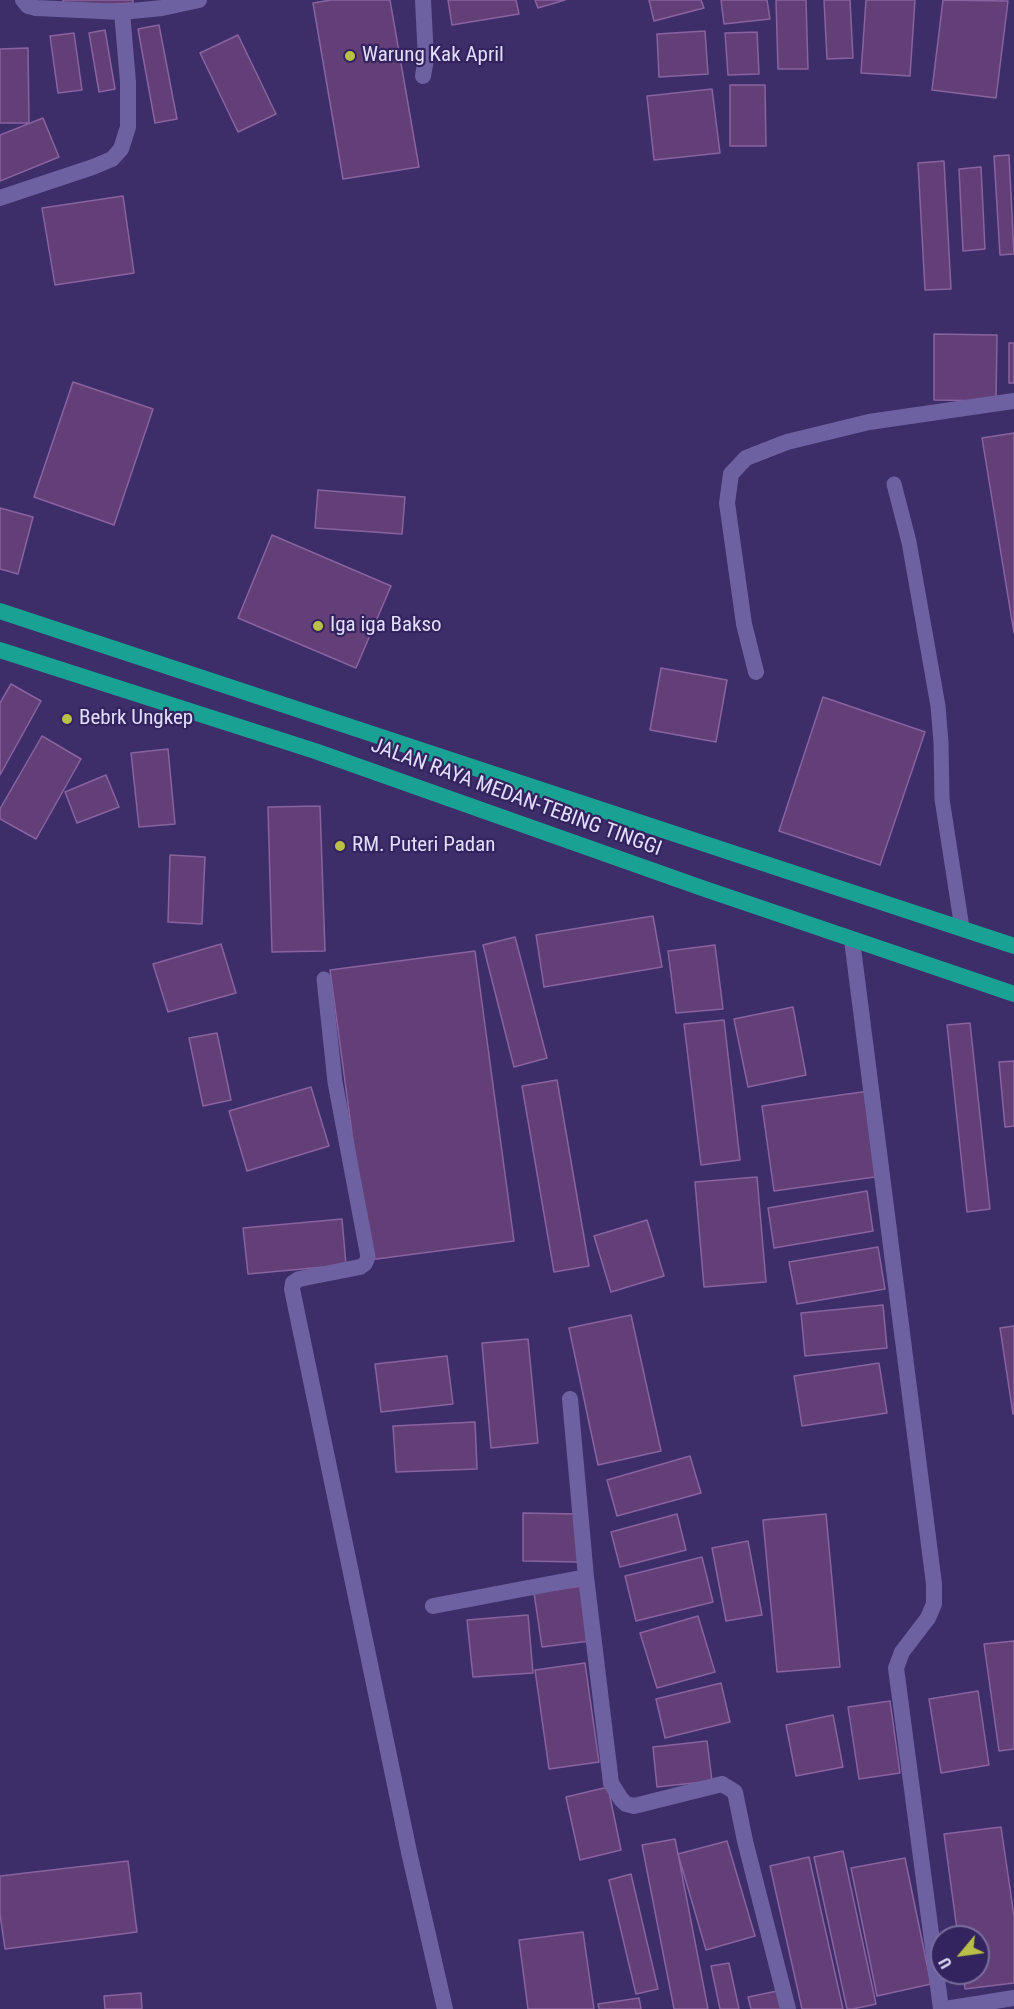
<!DOCTYPE html>
<style>
body{margin:0}
#map{position:relative;width:1014px;height:2009px;overflow:hidden;background:#3d2e6a;font-family:"Roboto Condensed",sans-serif}
canvas{display:block}
.north{position:absolute;left:930px;top:1925px;width:60px;height:60px;box-sizing:border-box;background:#33235e;border:2px solid #796e9d;border-radius:50%;rotate:241deg;font-size:16px;font-weight:700;line-height:24px;text-align:center;color:#e2defb}
.north::after{content:'';display:block;margin:auto;width:21px;height:27px;background:#bac045;clip-path:polygon(50% 0,100% 100%,50% 72%,0 100%)}
</style>
<div id="map">
<canvas width="1014" height="2009"></canvas>
<div class="north">U</div>
</div>
<script>
const ctx = document.querySelector('canvas').getContext('2d');
ctx.lineJoin = 'round';
function fillPath(path, color) { ctx.fillStyle = color; ctx.fill(path, 'evenodd'); }
const toPath = rows => new Path2D(rows.map(r => 'M' + r).join(''));
function trace(path, color, width, dash) { ctx.strokeStyle = color; ctx.lineWidth = width; ctx.lineCap = dash ? 'butt' : 'round'; ctx.setLineDash(dash || []); ctx.stroke(path); }
function write(font, color, halo, rows, align = 'center') {
  ctx.font = font + ' "Roboto Condensed",sans-serif'; ctx.lineWidth = 4.5; ctx.setLineDash([]); ctx.textBaseline = 'middle'; ctx.strokeStyle = halo; ctx.fillStyle = color; for (const [text, x, y, turn = 0] of rows) {
    ctx.save(); ctx.translate(x, y); ctx.rotate((+turn || 0) * Math.PI / 180); ctx.textAlign = isNaN(turn) ? turn : align; if (halo) ctx.strokeText(text, 0, 0); ctx.fillText(text, 0, 0); ctx.restore();
  }
}
const building = toPath([
 [63,0,133,0,133,3,64,7,63,0],
 [331,0,390,0,419,167,343,179,313,3,331,0],
 [448,0,516,0,519,14,452,25,448,0],
 [535,0,565,0,538,8,535,0],
 [649,0,701,0,704,8,654,21,649,0],
 [721,0,767,0,770,19,724,24,721,0],
 [776,0,806,0,808,69,778,69,776,0],
 [824,0,850,0,853,58,827,59,824,0],
 [866,0,915,0,910,76,861,73,866,0],
 [943,0,1008,1,996,98,932,90,943,0],
 [159,25,177,119,155,123,138,29,159,25],
 [105,30,115,89,99,92,89,33,105,30],
 [705,31,708,74,659,77,657,34,705,31],
 [757,32,759,74,728,75,725,33,757,32],
 [74,33,82,90,58,93,50,36,74,33],
 [238,35,276,114,238,132,200,53,238,35],
 [28,48,29,123,0,123,0,49,28,48],
 [730,85,765,85,766,146,730,146,730,85],
 [712,89,720,153,654,160,647,96,712,89],
 [43,118,59,157,0,181,0,135,43,118],
 [1009,155,1014,254,1000,255,994,156,1009,155],
 [944,161,951,289,925,290,918,163,944,161],
 [981,167,985,249,963,251,959,169,981,167],
 [123,196,134,273,55,285,42,208,123,196],
 [934,334,997,335,996,401,934,400,934,334],
 [1009,343,1014,343,1014,383,1009,383,1009,343],
 [73,382,153,409,114,525,34,497,73,382],
 [1014,433,1014,633,982,438,1014,433],
 [318,490,405,497,402,534,315,528,318,490],
 [0,508,33,517,18,574,0,569,0,508],
 [272,535,391,586,356,668,238,618,272,535],
 [661,668,727,680,716,742,650,730,661,668],
 [11,684,41,701,0,775,0,703,11,684],
 [823,697,925,732,880,865,779,831,823,697],
 [42,736,81,759,36,839,0,819,0,809,42,736],
 [168,749,175,824,139,827,131,753,168,749],
 [106,775,119,807,77,823,65,792,106,775],
 [320,806,325,951,272,952,268,807,320,806],
 [170,855,205,857,202,924,168,922,170,855],
 [653,916,662,967,544,987,536,935,653,916],
 [515,937,547,1058,514,1067,483,945,515,937],
 [221,944,236,993,168,1012,153,964,221,944],
 [715,945,723,1009,676,1013,668,951,715,945],
 [475,951,514,1241,369,1260,330,970,475,951],
 [793,1007,806,1075,748,1087,734,1019,793,1007],
 [724,1020,740,1160,701,1165,684,1024,724,1020],
 [970,1023,990,1209,967,1212,947,1025,970,1023],
 [217,1033,231,1100,203,1106,189,1038,217,1033],
 [1014,1061,1014,1126,1005,1127,999,1062,1014,1061],
 [557,1080,589,1266,554,1272,522,1086,557,1080],
 [311,1087,329,1146,247,1171,229,1111,311,1087],
 [869,1091,882,1176,774,1191,762,1106,869,1091],
 [757,1177,766,1282,704,1287,695,1182,757,1177],
 [867,1191,873,1231,774,1248,768,1208,867,1191],
 [342,1219,346,1265,248,1274,243,1228,342,1219],
 [647,1220,664,1276,611,1292,594,1236,647,1220],
 [878,1247,885,1289,797,1304,789,1262,878,1247],
 [883,1305,887,1348,805,1356,801,1313,883,1305],
 [631,1315,661,1451,598,1465,569,1328,631,1315],
 [1014,1326,1014,1414,1013,1414,1000,1328,1014,1326],
 [528,1339,538,1443,491,1448,482,1343,528,1339],
 [447,1356,453,1404,381,1412,375,1364,447,1356],
 [879,1363,887,1413,802,1426,794,1376,879,1363],
 [475,1422,477,1469,396,1472,393,1426,475,1422],
 [690,1456,701,1493,617,1516,607,1480,690,1456],
 [523,1513,578,1514,578,1562,523,1561,523,1513],
 [677,1514,686,1550,620,1567,611,1532,677,1514],
 [826,1514,840,1667,777,1672,763,1520,826,1514],
 [748,1541,762,1615,726,1621,712,1548,748,1541],
 [702,1557,713,1602,636,1621,625,1576,702,1557],
 [582,1586,590,1641,542,1647,534,1593,582,1586],
 [528,1615,533,1673,473,1677,467,1620,528,1615],
 [698,1616,715,1672,657,1688,640,1633,698,1616],
 [1014,1641,1014,1749,999,1751,984,1644,1014,1641],
 [585,1663,599,1762,549,1769,535,1670,585,1663],
 [721,1683,730,1722,665,1738,656,1699,721,1683],
 [978,1691,989,1765,941,1773,929,1699,978,1691],
 [890,1701,900,1773,859,1779,848,1707,890,1701],
 [833,1715,843,1767,796,1776,786,1725,833,1715],
 [707,1741,712,1781,657,1787,653,1747,707,1741],
 [608,1787,621,1850,580,1860,566,1797,608,1787],
 [1001,1827,1014,1916,1014,1983,965,1989,963,1973,978,1973,978,1937,958,1937,944,1834,1001,1827],
 [675,1839,678,1854,708,2009,674,2009,642,1845,675,1839],
 [727,1841,755,1936,706,1950,678,1854,727,1841],
 [843,1851,876,2004,853,2009,847,2009,814,1857,843,1851],
 [809,1857,843,2009,802,2009,770,1866,809,1857],
 [905,1858,931,1984,877,1996,851,1868,905,1858],
 [128,1861,137,1932,5,1949,0,1914,0,1876,128,1861],
 [631,1874,658,1989,636,1994,609,1880,631,1874],
 [583,1932,594,2009,528,2009,519,1940,583,1932],
 [729,1963,739,2009,720,2009,711,1966,729,1963],
 [782,1990,787,2009,751,2009,748,1997,782,1990],
 [141,1993,142,2009,105,2009,104,1996,141,1993],
 [639,1998,641,2009,599,2009,598,2004,639,1998]
]);
fillPath(building, '#633f78');
trace(building, '#8963a0', 1.5);
trace(toPath([
 [894,484,909,542,938,706,941,742,942,799,962,928],
 [324,979,335,1082,368,1257,365,1264,360,1267]
]), '#6e61a1', 15);
trace(toPath([
 [23,0,28,6,36,8,122,12,162,8,199,0],
 [423,0,426,59,423,76],
 [0,198,93,167,112,159,121,149,128,127,128,82,122,12],
 [756,672,744,624,727,503,731,474,746,458,787,442,869,422,1014,401],
 [852,940,934,1584,934,1604,928,1618,902,1652,896,1668,941,2009],
 [360,1267,299,1279,293,1283,292,1289,409,1852,445,2009],
 [570,1399,586,1577,611,1783,621,1799,626,1804,634,1806,722,1784,735,1792,745,1841,788,2009],
 [433,1606,586,1577]
]), '#6e61a1', 16);
trace(toPath([
 [945,2009,1014,1998]
]), '#6e61a1', 16);
trace(toPath([
 [0,611,1014,946],
 [0,650,315,751,702,888,1014,994]
]), '#19a294', 16);
for (const [x, y, r, color] of [
 [350,56,6,"#bac045"],
 [318,626,6,"#bac045"],
 [67,719,6,"#bac045"],
 [340,846,6,"#bac045"]
]) { const dot = new Path2D(); dot.arc(x, y, r, 0, 2 * Math.PI); ctx.fillStyle = color; ctx.fill(dot); trace(dot, '#33235e', 2); }
write('21px', '#e2defb', '#33235e', [
 ["Warung Kak April",362,56],
 ["Iga iga Bakso",330,626],
 ["Bebrk Ungkep",79,719],
 ["RM. Puteri Padan",352,846]
], 'left');
write('21px', '#e2defb', '#33235e', [
 ["JALAN RAYA MEDAN-TEBING TINGGI",516,798,20]
]);
</script>
